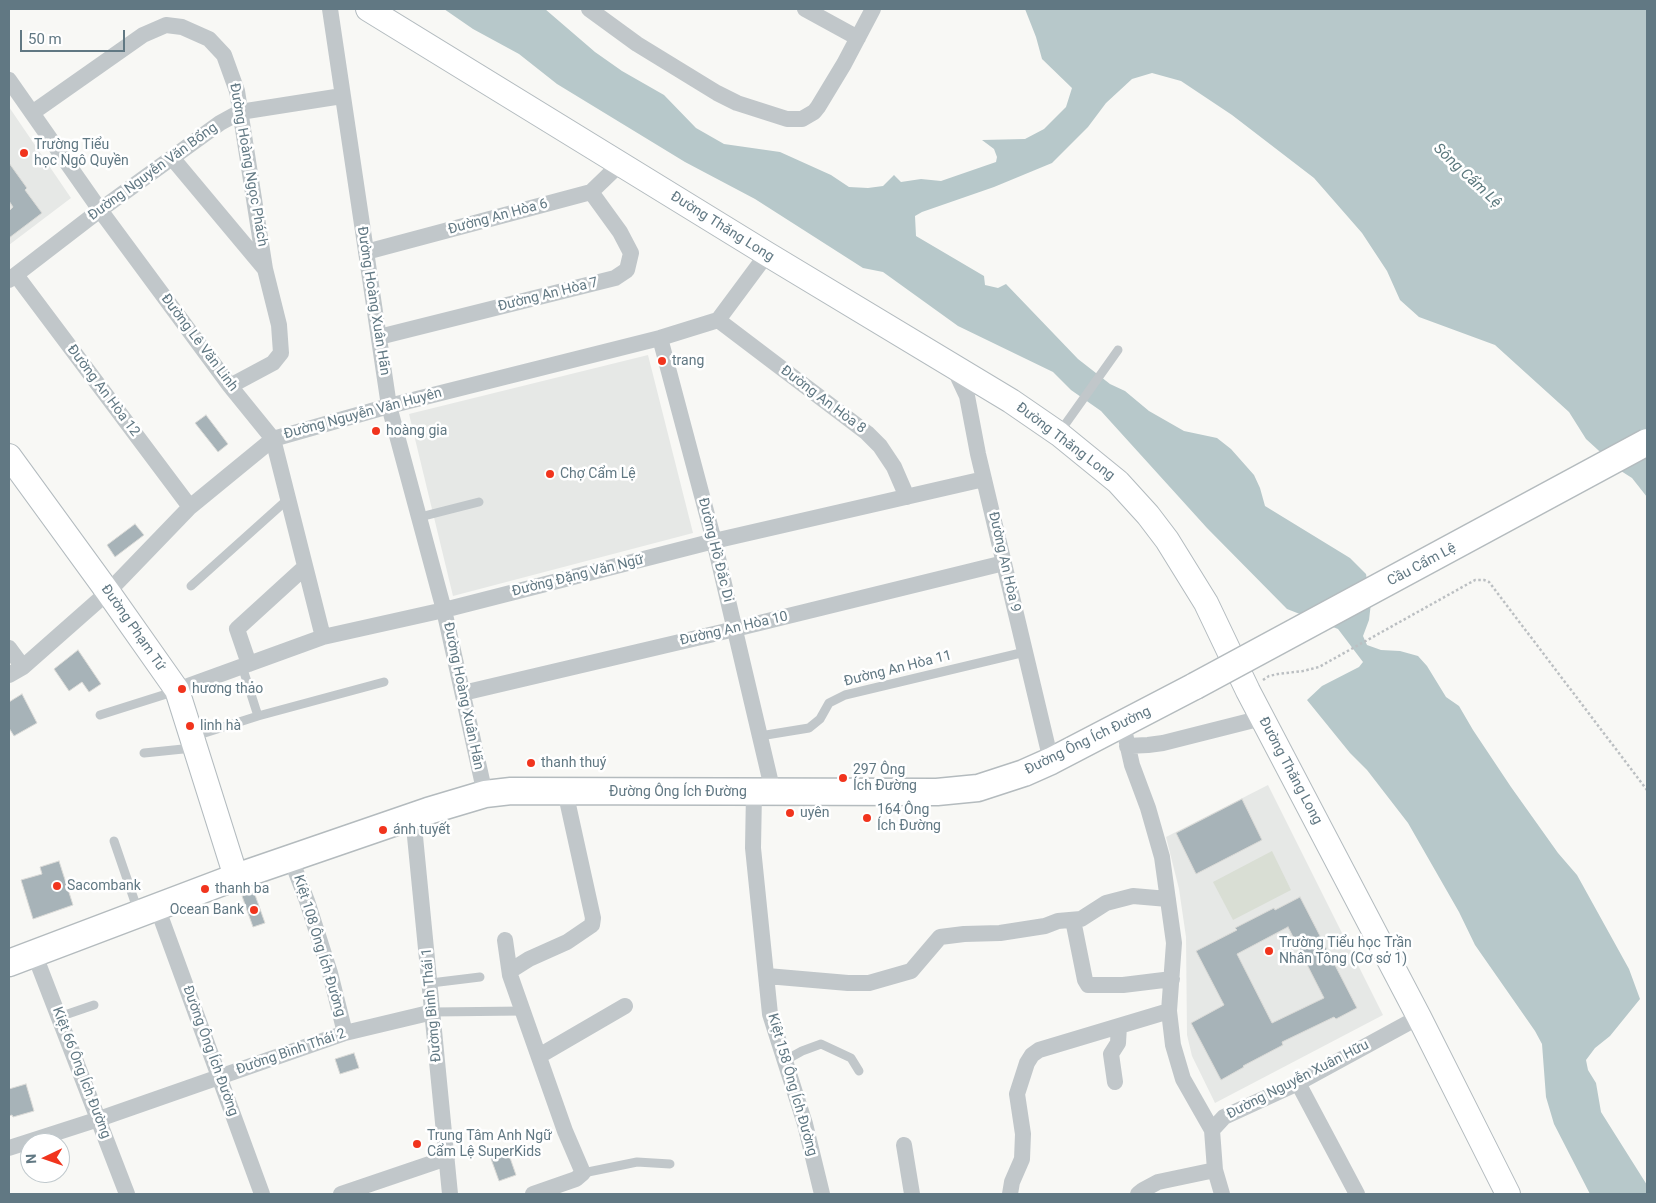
<!DOCTYPE html>
<meta charset="utf-8">
<style>
body{margin:0}
#map{position:relative;width:1656px;height:1203px;overflow:hidden;background:#f8f8f5;font-family:Roboto,sans-serif}
canvas{display:block}
.frame{position:absolute;inset:0;border:10px solid #617883;pointer-events:none}
.north{position:absolute;left:20px;top:1133px;width:50px;height:50px;box-sizing:border-box;background:#fff;border:1px solid #c0c9cd;border-radius:50%;rotate:267deg;font-size:14px;font-weight:700;line-height:20px;text-align:center;color:#617883}
.north::after{content:'';display:block;margin:auto;width:18px;height:22px;background:#f1341d;clip-path:polygon(50% 0,100% 100%,50% 72%,0 100%)}
.scale{position:absolute;left:20px;top:30px;width:105px;height:22px;box-sizing:border-box;border:2px solid #617883;border-top:0;padding-left:6px;font-size:15px;line-height:18px;white-space:nowrap;color:#617883;-webkit-text-stroke:4px #fff;paint-order:stroke}
</style>
<div id="map">
<canvas width="1656" height="1203"></canvas>
<div class="frame"></div>
<div class="north">N</div>
<div class="scale">50 m</div>
</div>
<script>
const ctx = document.querySelector('canvas').getContext('2d');
ctx.lineJoin = 'round';
function fillPath(path, color) { ctx.fillStyle = color; ctx.fill(path, 'evenodd'); }
const toPath = rows => new Path2D(rows.map(r => 'M' + r).join(''));
function trace(path, color, width, dash) { ctx.strokeStyle = color; ctx.lineWidth = width; ctx.lineCap = dash ? 'butt' : 'round'; ctx.setLineDash(dash || []); ctx.stroke(path); }
function write(font, color, halo, rows, align = 'center') {
  ctx.font = font + ' Roboto,sans-serif'; ctx.lineWidth = 5; ctx.setLineDash([]); ctx.textBaseline = 'middle'; ctx.strokeStyle = halo; ctx.fillStyle = color; for (const [text, x, y, turn = 0] of rows) {
    ctx.save(); ctx.translate(x, y); ctx.rotate((+turn || 0) * Math.PI / 180); ctx.textAlign = isNaN(turn) ? turn : align; if (halo) ctx.strokeText(text, 0, 0); ctx.fillText(text, 0, 0); ctx.restore();
  }
}
fillPath(toPath([
 [9,107,71,198,9,245],
 [648,355,693,533,453,596,409,414],
 [1268,785,1383,1015,1215,1103,1192,1056,1187,1035,1186,937,1179,889,1166,837]
]), '#e6e8e6');
fillPath(toPath([
 [1272,851,1291,890,1233,920,1213,882]
]), '#d9ded4');
fillPath(toPath([
 [444,9,545,9,595,52,622,71,664,95,696,128,724,144,780,152,831,175,849,187,868,188,883,186,894,175,901,182,921,179,941,181,996,162,997,157,994,149,982,140,1025,139,1044,129,1066,107,1072,88,1042,59,1036,37,1025,9,1647,9,1647,497,1632,478,1621,471,1586,439,1569,412,1495,345,1419,317,1400,300,1387,271,1362,233,1314,178,1232,115,1181,81,1152,73,1132,79,1106,103,1088,127,1052,163,994,187,922,212,915,216,916,236,984,276,985,285,998,288,1006,284,1078,359,1110,384,1125,391,1149,411,1184,431,1217,438,1231,449,1254,475,1260,488,1265,506,1350,558,1366,574,1371,603,1369,620,1363,636,1367,645,1381,650,1400,651,1418,656,1427,666,1446,697,1459,706,1473,730,1511,787,1558,853,1577,875,1629,969,1640,999,1610,1036,1595,1048,1586,1060,1588,1070,1596,1083,1601,1112,1647,1185,1647,1194,1590,1194,1554,1124,1546,1097,1542,1044,1535,1031,1475,945,1459,912,1408,823,1367,770,1350,753,1307,700,1322,686,1359,667,1363,662,1338,629,1287,609,1207,528,1101,411,1071,390,1053,372,958,326,883,272,863,268,755,199,685,162,557,84,519,54,473,29]
]), '#b7c8ca');
const building = toPath([
 [9,163,27,188,25,190,42,213,9,238,9,211,13,207,9,201,9,163],
 [206,415,228,444,218,452,195,423,206,415],
 [135,524,144,535,115,557,107,545,135,524],
 [78,650,101,684,89,692,82,682,69,691,54,669,78,650],
 [22,694,37,723,14,736,9,728,9,702,22,694],
 [1242,799,1262,840,1196,874,1176,833,1242,799],
 [59,861,73,905,33,919,21,880,42,874,40,867,59,861],
 [254,892,265,923,253,927,242,896,254,892],
 [1300,897,1357,1008,1336,1019,1334,1017,1282,1042,1283,1045,1243,1066,1244,1067,1221,1080,1191,1023,1224,1005,1196,951,1237,930,1235,928,1274,908,1275,910,1300,897],
 [1288,927,1324,998,1272,1023,1237,954,1288,927],
 [354,1053,359,1068,340,1074,335,1059,354,1053],
 [26,1084,34,1111,13,1117,12,1115,9,1116,9,1089,26,1084],
 [507,1149,516,1175,499,1181,490,1156,507,1149]
]);
fillPath(building, '#a7b3b8');
trace(building, '#dadad7', 1);
const secondary = toPath([
 [368,9,767,254,1011,401,1059,434,1118,482,1148,515,1167,540,1206,603,1248,691,1419,1017,1508,1194],
 [9,456,108,592,177,690,236,877]
]);
const primary = toPath([
 [9,963,236,877,428,811,485,794,511,791,937,792,978,788,1024,773,1051,761,1195,686]
]);
trace(secondary, '#b3bbbf', 26);
trace(primary, '#b4bbbe', 29);
trace(toPath([
 [1263,680,1269,676,1278,674,1303,671,1319,667,1475,580,1484,580,1489,582,1647,790]
]), '#bbbfc2', 2.5, [2.5, 2.5]);
trace(toPath([
 [1059,433,1118,350],
 [420,517,479,502],
 [191,586,288,499],
 [242,666,258,716],
 [100,715,176,691],
 [760,736,809,728,820,719,829,703,845,695,1025,652],
 [192,737,258,716,384,682],
 [144,753,193,748],
 [114,841,138,911],
 [431,983,480,977],
 [433,1012,524,1011],
 [59,1017,94,1005],
 [784,1061,802,1051,821,1044,851,1058,859,1071],
 [583,1173,637,1162,670,1164]
]), '#c1c7ca', 9);
trace(toPath([
 [330,9,389,406,444,610,485,794],
 [589,9,637,44,717,93,737,103,787,119,802,119,814,112,818,107,844,64,873,9],
 [805,9,858,38],
 [9,80,100,210,230,386,273,439,323,637],
 [32,113,143,35,166,25,182,27,209,39,224,55,237,91,265,269,279,325,281,353,273,363,230,386],
 [173,159,265,269],
 [366,252,591,192,620,164],
 [16,275,190,507],
 [9,280,100,210,220,123,240,112,342,96],
 [718,320,867,433,880,446,894,467,907,497],
 [379,337,615,278,627,270,631,253,620,232,591,192],
 [660,338,714,541,773,792],
 [953,366,967,396,978,454,1051,761],
 [9,648,23,667],
 [249,664,237,629,305,567],
 [9,675,23,667,108,592,190,507,273,439,389,406,660,338,718,320,767,254],
 [177,690,323,637,444,610,714,541,984,479],
 [463,693,735,629,1004,563],
 [1123,725,1132,765,1148,808,1162,857,1174,943,1169,1011,1173,1045,1183,1079,1212,1130,1215,1170,1222,1194],
 [1127,746,1148,745,1163,743,1262,718],
 [754,792,753,848,770,1014,805,1124,822,1194],
 [413,816,450,1194],
 [291,859,307,901,330,973,345,1033],
 [157,907,262,1194],
 [1073,920,1085,980,1088,985,1123,985,1172,979],
 [505,940,510,975,565,1131,583,1173,576,1179,533,1194],
 [34,953,127,1194],
 [510,971,529,959,567,942,592,925,593,918,565,791],
 [767,976,848,983,869,983,911,971,940,937,964,934,1000,933,1045,926,1058,921,1081,919,1106,903,1133,896,1168,899],
 [539,1056,625,1006],
 [1115,1082,1111,1054,1118,1043,1119,1026],
 [1298,1083,1357,1194],
 [1212,1130,1224,1117,1298,1083,1419,1017],
 [904,1145,912,1194],
 [9,1148,99,1119,345,1033,433,1012],
 [341,1194,447,1158],
 [1010,1194,1012,1182,1022,1159,1023,1134,1017,1094,1027,1063,1032,1055,1039,1050,1169,1011],
 [1138,1194,1143,1190,1158,1182,1215,1170]
]), '#c1c7ca', 16);
trace(secondary, '#fff', 24);
trace(primary, '#fff', 26);
const primaryBridge = toPath([
 [1195,686,1647,442]
]);
trace(primaryBridge, '#b4bbbe', 29, []);
trace(primaryBridge, '#fff', 26);
for (const [x, y, r, color] of [
 [24,153,5,"#f1341d"],
 [662,361,5,"#f1341d"],
 [376,431,5,"#f1341d"],
 [550,474,5,"#f1341d"],
 [182,689,5,"#f1341d"],
 [190,726,5,"#f1341d"],
 [531,763,5,"#f1341d"],
 [843,778,5,"#f1341d"],
 [790,813,5,"#f1341d"],
 [867,818,5,"#f1341d"],
 [383,830,5,"#f1341d"],
 [57,886,5,"#f1341d"],
 [205,889,5,"#f1341d"],
 [254,910,5,"#f1341d"],
 [1269,951,5,"#f1341d"],
 [417,1144,5,"#f1341d"]
]) { const dot = new Path2D(); dot.arc(x, y, r, 0, 2 * Math.PI); ctx.fillStyle = color; ctx.fill(dot); trace(dot, '#fff', 2); }
write('14px', '#617883', '#fff', [
 ["Trường Tiểu",34,145],
 ["học Ngô Quyền",34,161],
 ["trang",672,361],
 ["hoàng gia",386,431],
 ["Chợ Cẩm Lệ",560,474],
 ["hương thảo",192,689],
 ["linh hà",200,726],
 ["thanh thuý",541,763],
 ["297 Ông",853,770],
 ["Ích Đường",853,786],
 ["164 Ông",877,810],
 ["Ích Đường",877,826],
 ["uyên",800,813],
 ["ánh tuyết",393,830],
 ["Sacombank",67,886],
 ["thanh ba",215,889],
 ["Ocean Bank",244,910,"right"],
 ["Trường Tiểu học Trần",1279,943],
 ["Nhân Tông (Cơ sở 1)",1279,959],
 ["Trung Tâm Anh Ngữ",427,1136],
 ["Cẩm Lệ SuperKids",427,1152]
], 'left');
write('14px', '#617883', '#fff', [
 ["Đường Hoàng Ngọc Phách",248,165,80],
 ["Đường Nguyễn Văn Bổng",153,172,-36],
 ["Đường An Hòa 6",498,217,-15],
 ["Đường Thăng Long",722,227,32],
 ["Đường An Hòa 7",548,295,-14],
 ["Đường Hoàng Xuân Hãn",373,301,81],
 ["Đường Lê Văn Linh",199,343,53],
 ["Đường An Hòa 12",103,391,53],
 ["Đường An Hòa 8",823,400,37],
 ["Đường Nguyễn Văn Huyên",363,414,-15],
 ["Đường Thăng Long",1065,442,37],
 ["Đường Hồ Đắc Di",715,550,76],
 ["Đường An Hòa 9",1004,562,77],
 ["Cầu Cẩm Lệ",1422,565,-28],
 ["Đường Đặng Văn Ngữ",578,576,-14],
 ["Đường Phạm Tứ",133,628,55],
 ["Đường An Hòa 10",734,629,-13],
 ["Đường An Hòa 11",898,669,-14],
 ["Đường Hoàng Xuân Hãn",463,696,78],
 ["Đường Ông Ích Đường",1088,741,-26],
 ["Đường Thăng Long",1290,771,62],
 ["Đường Ông Ích Đường",678,792],
 ["Kiệt 108 Ông Ích Đường",319,946,73],
 ["Đường Bình Thái 1",432,1005,-95],
 ["Đường Ông Ích Đường",210,1051,70],
 ["Đường Bình Thái 2",291,1052,-19],
 ["Kiệt 66 Ông Ích Đường",81,1073,69],
 ["Đường Nguyễn Xuân Hữu",1298,1080,-27],
 ["Kiệt 158 Ông Ích Đường",792,1085,74]
]);
write('italic 15px', '#5b787d', '#fff', [
 ["Sông Cẩm Lệ",1467,176,43]
]);
</script>
